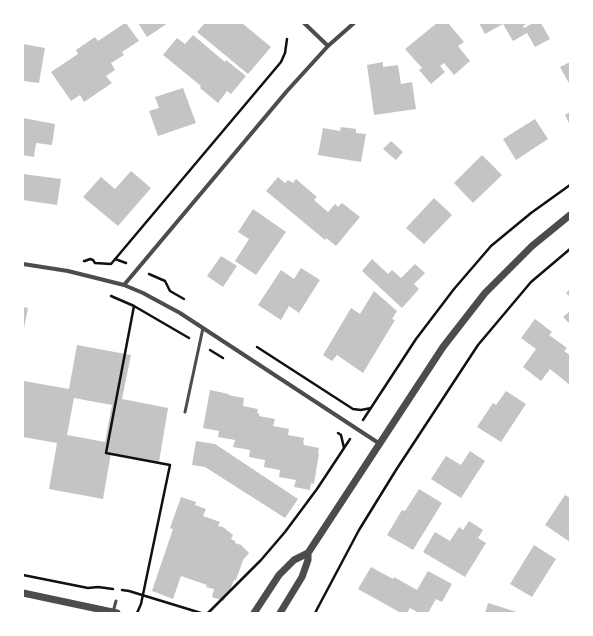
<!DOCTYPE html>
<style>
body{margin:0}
#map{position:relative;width:593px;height:636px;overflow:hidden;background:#fff;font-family:Karla,sans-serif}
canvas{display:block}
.frame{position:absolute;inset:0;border:24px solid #fff;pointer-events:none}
</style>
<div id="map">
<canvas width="593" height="636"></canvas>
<div class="frame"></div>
</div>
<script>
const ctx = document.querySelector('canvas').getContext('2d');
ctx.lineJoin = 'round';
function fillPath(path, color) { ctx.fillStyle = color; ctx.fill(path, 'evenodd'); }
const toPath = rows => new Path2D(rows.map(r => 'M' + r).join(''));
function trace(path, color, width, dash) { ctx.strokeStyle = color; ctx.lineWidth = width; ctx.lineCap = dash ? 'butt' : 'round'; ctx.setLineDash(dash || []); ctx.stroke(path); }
fillPath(toPath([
 [125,23,126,23,139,41,122,52,124,55,111,63,115,70,106,76,112,83,84,102,80,95,71,101,51,72,78,54,76,50,95,37,98,41],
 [138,23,168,23,147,37],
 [202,23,242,23,271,47,248,74,197,32,204,24],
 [437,23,448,23,464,42,458,46,470,61,454,75,444,63,440,66,445,72,431,84,419,70,422,68,405,49],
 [479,23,525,23,526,24,523,26,524,28,533,23,541,23,550,39,535,47,527,33,513,41,503,24,485,34],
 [193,35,225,62,226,60,246,76,231,94,227,91,218,103,200,88,201,86,163,55,177,38,185,44],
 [23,44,45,48,39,83,23,81],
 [383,62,383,67,398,65,401,84,412,82,416,109,374,115,367,65],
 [570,62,570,85,560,67],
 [183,88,196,123,158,136,149,111,159,108,155,97],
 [570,112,570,125,565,115],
 [23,118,55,124,52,145,36,143,34,157,23,155],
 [535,119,548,139,516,160,503,139],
 [341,127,356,129,356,133,366,134,361,162,318,155,323,128,340,131],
 [391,141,403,152,396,160,383,149],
 [482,155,502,175,473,203,454,183],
 [131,171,151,188,118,226,83,197,101,177,115,189],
 [23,174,61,179,57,205,23,200],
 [278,177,285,183,288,180,293,183,296,179,317,197,314,200,328,212,335,204,338,207,342,203,360,217,336,246,326,238,325,240,266,191],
 [434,198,452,215,424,244,406,228],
 [253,209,286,232,256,275,235,261,249,239,238,232],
 [221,256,237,266,223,287,207,276],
 [372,259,388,274,392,270,401,278,415,264,425,273,414,284,419,289,402,308,362,271],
 [301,268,320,280,299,313,289,306,281,320,258,305,281,270,294,279],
 [570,289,570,297,566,293],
 [374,291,397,311,392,319,395,320,363,373,337,355,332,361,323,355,351,308,360,314],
 [23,307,28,308,24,328,23,328],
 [570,311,570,324,563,317],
 [535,319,552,332,549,335,567,348,564,351,570,355,570,385,550,369,541,381,523,367,536,349,521,338],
 [77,345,131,355,122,399,168,408,159,462,111,453,103,499,49,489,57,443,23,437,23,385,24,381,69,389],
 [74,398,112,405,105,442,67,435],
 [210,390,229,394,228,395,244,398,243,406,258,409,257,413,259,413,259,416,275,419,273,426,289,429,288,435,304,438,303,443,304,443,304,445,319,448,318,453,319,453,314,484,311,483,310,490,294,487,296,480,279,477,280,470,264,467,265,460,249,457,250,450,233,447,235,440,218,437,219,431,203,428],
 [506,391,526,404,501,442,477,427,493,403,496,405],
 [196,441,215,444,298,499,285,518,205,467,192,465],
 [470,451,485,461,461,498,431,479,446,456,461,465],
 [419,489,442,503,413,550,387,535,402,510,405,511],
 [565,495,570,498,570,542,545,525],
 [181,497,196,502,195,505,206,509,203,516,220,522,218,526,223,527,233,535,231,539,235,541,235,543,241,545,249,553,243,560,236,580,234,580,228,595,226,594,224,601,212,597,214,589,206,587,207,585,181,576,173,599,152,591,173,529,170,528],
 [469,521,483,530,478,538,486,543,465,577,423,552,435,532,450,541,459,527,463,530],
 [534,545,556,559,532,597,510,584],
 [371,567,393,579,394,577,417,590,428,571,452,584,442,602,436,599,428,613,419,613,410,608,407,613,401,613,358,589],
 [488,603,520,613,485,613]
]), '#c4c4c4');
trace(toPath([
 [115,259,126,263],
 [84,261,85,261,90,259,93,260,95,263,111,264,281,62,285,53,287,39],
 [149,274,165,281,170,291,184,299],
 [111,296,134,306,106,453,170,465,141,604,137,613],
 [134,306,189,338],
 [257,347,353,409,361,410,371,408],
 [210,350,223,358],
 [363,420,416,339,454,289,491,246,531,213,570,185],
 [338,433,341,435,344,448],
 [23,575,88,588,98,587,113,589],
 [122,590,129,591,201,613],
 [208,613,261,560,285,532,317,489,350,439],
 [315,613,359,530,396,470,478,345,531,282,570,249]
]), '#111', 2.5);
trace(toPath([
 [185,412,203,328],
 [113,612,116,601]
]), '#4c4c4c', 3);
trace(toPath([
 [304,23,328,46],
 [23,264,68,271,124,285,143,293,180,313,380,444],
 [124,285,287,91,328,46,354,23]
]), '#4c4c4c', 4);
trace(toPath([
 [23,593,117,613],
 [254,613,279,575,294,560,308,553,443,347,485,293,532,246,570,215],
 [280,613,302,577,308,560,308,553]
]), '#4c4c4c', 7);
</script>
